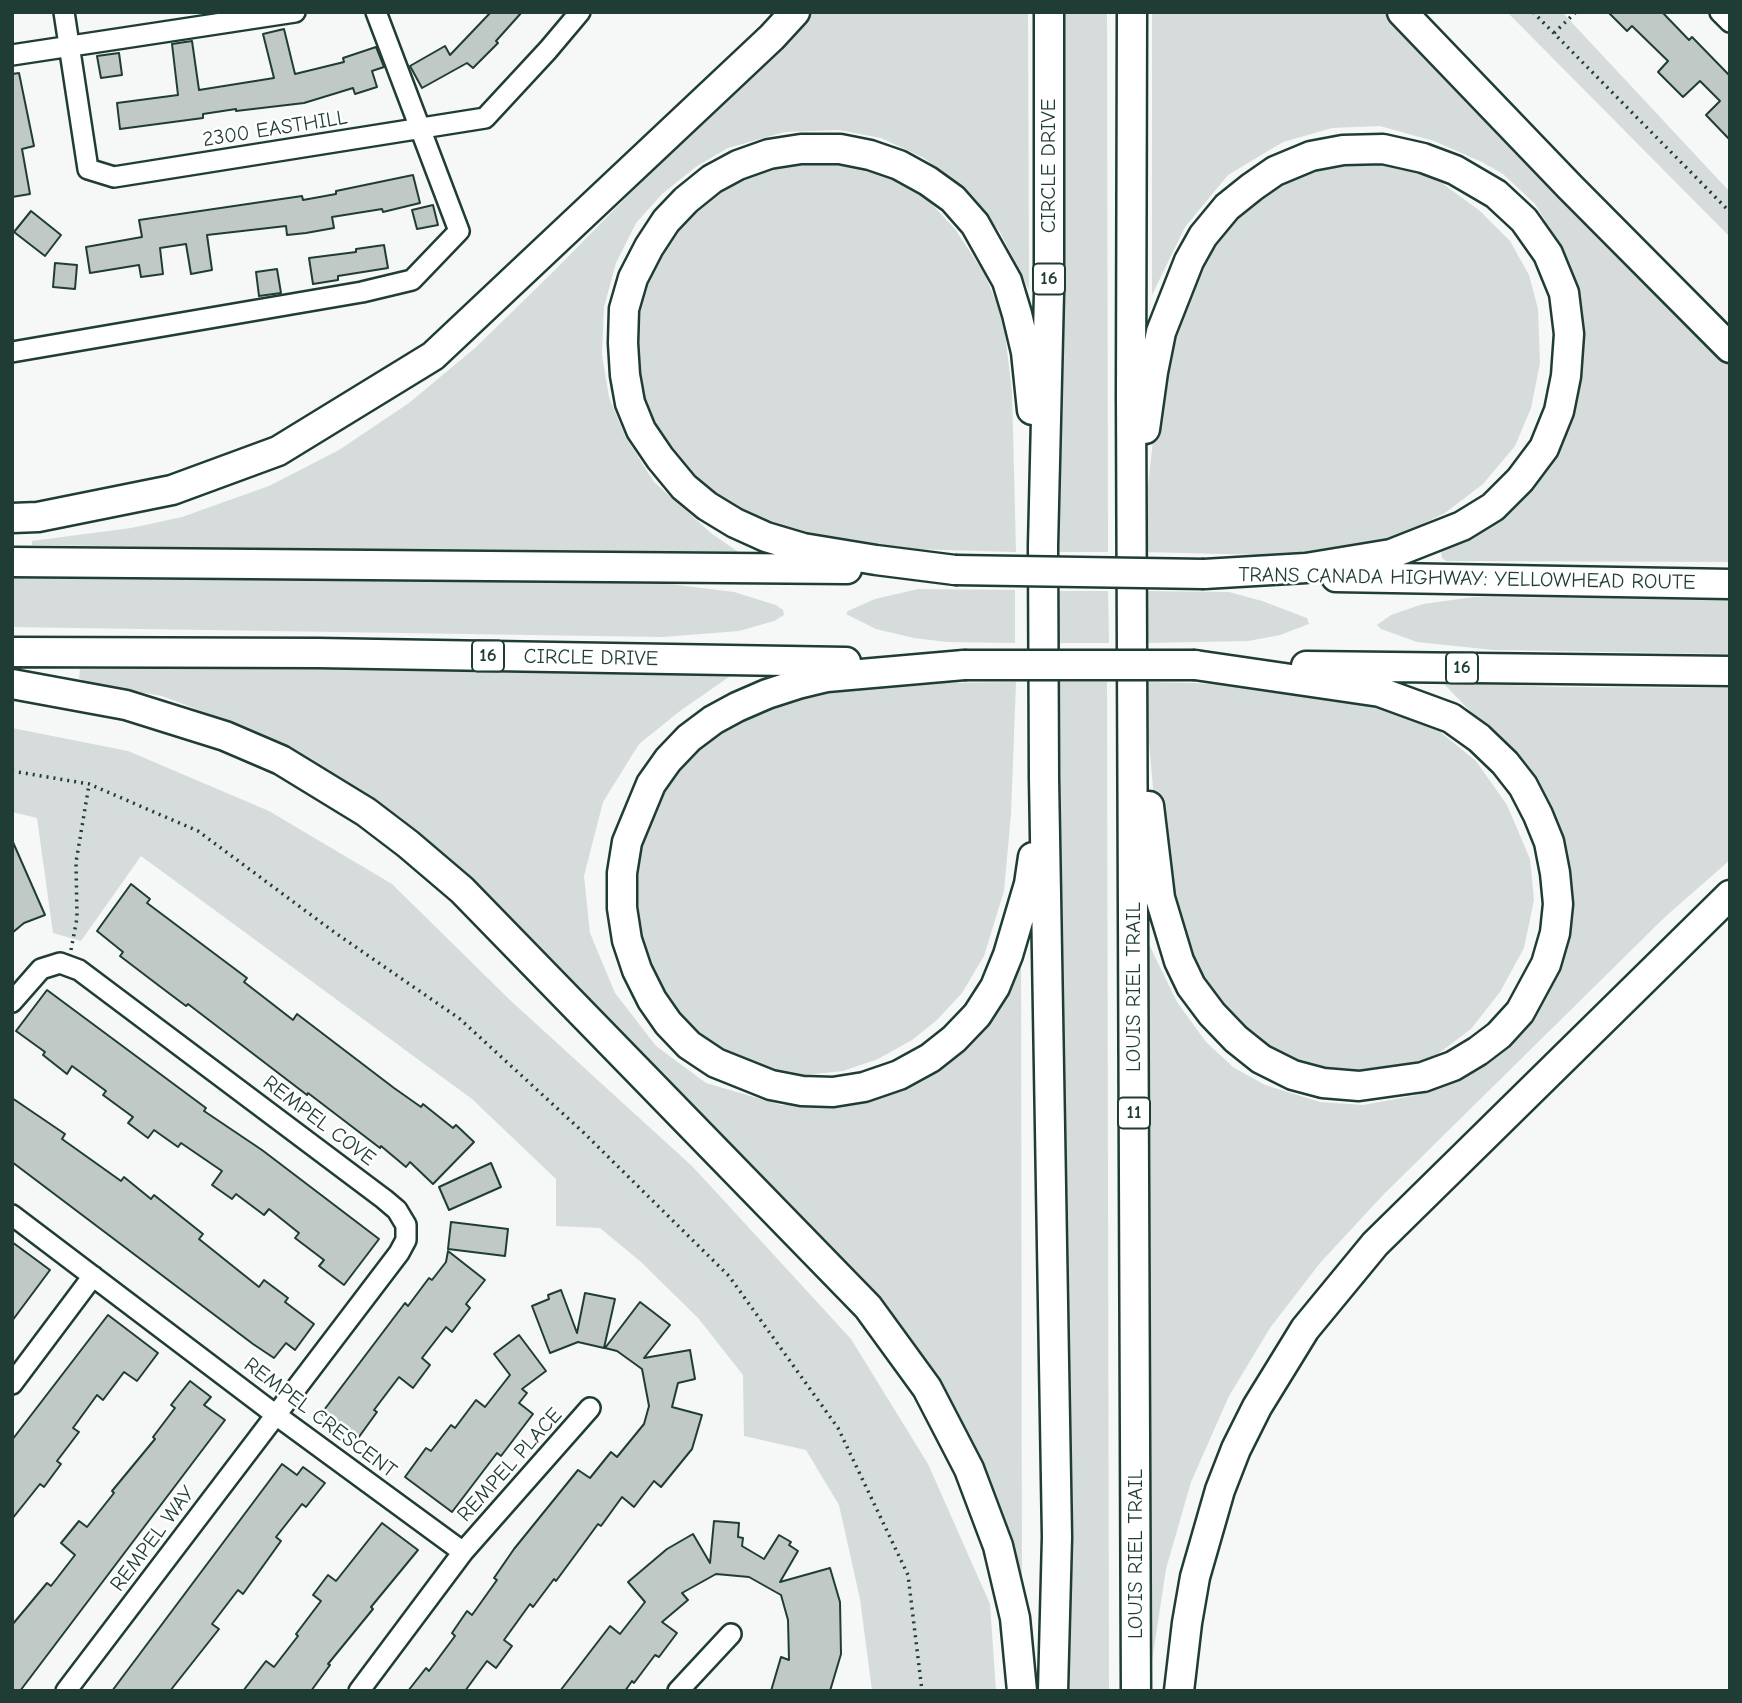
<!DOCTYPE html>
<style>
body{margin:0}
#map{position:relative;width:1742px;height:1703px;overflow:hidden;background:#f6f7f7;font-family:"Comic Neue",sans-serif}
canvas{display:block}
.frame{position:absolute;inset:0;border:14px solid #1f3d34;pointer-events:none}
</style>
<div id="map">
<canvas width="1742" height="1703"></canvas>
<div class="frame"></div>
</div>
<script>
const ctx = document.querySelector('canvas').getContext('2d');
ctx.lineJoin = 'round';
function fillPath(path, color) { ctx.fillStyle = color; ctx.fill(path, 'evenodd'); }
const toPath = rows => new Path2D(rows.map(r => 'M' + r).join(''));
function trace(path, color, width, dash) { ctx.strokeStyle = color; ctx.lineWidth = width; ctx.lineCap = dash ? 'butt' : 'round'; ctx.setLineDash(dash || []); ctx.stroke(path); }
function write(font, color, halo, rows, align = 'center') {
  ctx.font = font + ' "Comic Neue",sans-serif'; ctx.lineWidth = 5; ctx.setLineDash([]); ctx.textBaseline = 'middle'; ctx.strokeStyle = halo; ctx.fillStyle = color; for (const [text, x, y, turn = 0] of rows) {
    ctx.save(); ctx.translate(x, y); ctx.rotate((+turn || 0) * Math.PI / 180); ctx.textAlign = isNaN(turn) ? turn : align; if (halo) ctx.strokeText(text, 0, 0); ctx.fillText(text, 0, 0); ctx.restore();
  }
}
fillPath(toPath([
 [808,12,1028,12,1029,290,1000,232,967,191,924,158,881,138,839,130,785,132,728,148,697,166,662,194,636,223,616,263,604,307,602,355,609,397,625,436,654,482,711,533,744,556,32,545,32,541,131,528,182,517,269,486,339,450,409,403,475,348,553,272],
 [1054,12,1107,12,1108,552,1051,552],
 [1152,12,1386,12,1540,173,1730,363,1730,562,1446,561,1442,558,1441,552,1446,545,1567,427,1578,390,1583,344,1578,290,1561,247,1535,204,1503,174,1482,162,1434,141,1380,126,1332,128,1283,142,1228,175,1185,227,1152,295],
 [1507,12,1562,12,1730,192,1730,237],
 [804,162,838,164,885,175,925,197,955,229,984,273,1003,318,1012,391,1016,552,841,547,730,512,665,453,634,392,637,282,704,193,761,168],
 [1347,162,1399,165,1442,183,1480,211,1510,241,1529,275,1538,309,1540,363,1531,408,1515,446,1483,484,1445,513,1400,535,1345,550,1263,555,1145,552,1146,504,1154,431,1182,294,1217,238,1251,202,1304,171],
 [12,577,662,583,734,592,776,605,783,610,784,615,774,621,739,631,662,637,12,627],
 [918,589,1015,590,1015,643,947,642,914,638,876,629,846,614,848,611,875,599],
 [1052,591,1108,591,1109,643,1052,643],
 [1144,591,1229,592,1262,601,1307,618,1309,624,1280,635,1248,641,1145,643],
 [1474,597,1730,599,1730,654,1493,650,1417,642,1381,629,1377,625,1391,615,1423,604],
 [92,664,736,672,680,711,639,744,603,802,584,876,590,933,615,993,656,1046,706,1083,781,1105,850,1102,912,1079,1021,946,1022,1647,925,1375,396,821,337,778,264,735,162,696,88,683,79,678,80,669],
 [1016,682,1011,814,1004,891,984,956,962,993,937,1020,912,1040,878,1059,843,1071,805,1075,771,1071,696,1040,649,985,625,872,670,763,746,706,862,684],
 [1051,682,1107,682,1109,1691,1058,1691],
 [1144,682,1194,683,1318,691,1385,704,1433,726,1476,761,1507,805,1530,859,1534,900,1524,948,1500,992,1471,1029,1435,1056,1392,1069,1343,1073,1305,1067,1272,1053,1229,1020,1196,974,1160,871],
 [1442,682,1554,687,1730,688,1730,860,1665,917,1384,1194,1320,1263,1270,1328,1229,1396,1191,1482,1166,1569,1150,1674,1146,1680,1141,928,1177,1002,1206,1042,1233,1067,1265,1085,1320,1102,1363,1105,1417,1095,1454,1080,1565,933,1525,768],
 [12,728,128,751,269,811,392,884,511,1001,693,1167,851,1339,928,1464,990,1604,996,1691,872,1691,860,1599,839,1505,806,1450,744,1436,743,1375,698,1318,641,1262,600,1228,556,1226,556,1179,472,1099,141,856,81,941,53,933,37,818,12,812]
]), '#d6dcdb');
const building = toPath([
 [491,12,522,12,496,41,498,43,473,68,467,63,422,88,410,66,445,46,450,55,491,12],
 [1608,12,1662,12,1689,40,1692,37,1730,76,1730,140,1706,115,1720,101,1700,81,1683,97,1658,72,1668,61,1632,26,1627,31,1608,12],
 [284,29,295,74,344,62,343,58,376,47,384,67,372,71,377,87,355,94,353,88,304,103,236,111,236,109,203,114,203,118,120,129,117,103,178,95,172,44,192,41,199,90,274,78,263,34,284,29],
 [119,53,122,75,101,78,97,56,119,53],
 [19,73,34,146,22,149,30,194,12,197,12,74,19,73],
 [413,175,420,203,383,212,382,209,332,217,334,228,306,233,287,235,286,226,207,235,212,270,191,274,186,244,160,248,163,274,141,277,139,265,90,273,86,247,142,237,139,220,302,196,303,200,336,194,336,191,413,175],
 [433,205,438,225,417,229,412,210,433,205],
 [31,211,61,235,45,256,14,232,31,211],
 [384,245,388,268,338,276,338,280,313,284,309,258,356,252,356,249,384,245],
 [55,263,77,265,75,289,53,287,55,263],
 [277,269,281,293,259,296,256,272,277,269],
 [12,840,45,915,24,923,12,933,12,840],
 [131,884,150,899,147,903,247,978,244,982,266,999,293,1020,297,1014,394,1088,421,1107,423,1104,453,1128,456,1125,474,1142,433,1184,410,1162,406,1167,381,1146,380,1148,308,1093,307,1095,188,1004,186,1006,162,988,120,956,123,952,97,931,131,884],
 [47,990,206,1108,204,1111,262,1150,379,1239,344,1285,319,1266,324,1260,295,1238,299,1233,269,1209,264,1215,236,1194,232,1199,212,1185,222,1171,181,1143,178,1147,154,1130,148,1138,128,1123,133,1117,103,1095,106,1091,72,1066,67,1074,43,1055,45,1052,16,1031,47,990],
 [12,1098,65,1134,62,1139,121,1181,124,1177,151,1199,154,1195,203,1234,199,1239,259,1287,264,1280,288,1298,285,1302,314,1324,295,1350,286,1343,274,1358,253,1344,12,1162,12,1098],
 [491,1163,501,1187,449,1210,439,1187,491,1163],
 [451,1222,508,1229,505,1256,448,1249,451,1222],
 [12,1242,50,1270,12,1321,12,1242],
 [448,1251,485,1280,466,1304,470,1308,452,1332,446,1327,422,1358,430,1365,413,1388,399,1377,374,1410,377,1412,356,1441,321,1414,405,1303,408,1306,429,1278,432,1280,446,1262,448,1251],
 [561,1290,577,1333,585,1293,615,1299,604,1348,578,1342,550,1353,532,1306,549,1299,548,1295,561,1290],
 [640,1302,670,1325,644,1358,690,1350,695,1379,678,1383,672,1407,702,1415,692,1449,661,1487,654,1481,634,1507,622,1497,601,1526,598,1524,556,1581,554,1579,533,1607,530,1604,504,1640,512,1646,496,1668,487,1661,465,1691,408,1691,426,1668,429,1671,455,1636,452,1633,467,1611,472,1615,497,1580,494,1578,514,1549,578,1470,590,1478,611,1452,617,1457,644,1424,649,1406,642,1369,617,1351,605,1348,640,1302],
 [108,1315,158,1353,137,1381,124,1372,103,1400,97,1395,73,1428,79,1432,57,1461,61,1464,44,1487,40,1484,12,1519,12,1440,108,1315],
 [519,1335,546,1371,522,1389,527,1393,519,1403,533,1414,501,1456,497,1453,452,1512,405,1477,426,1448,431,1451,451,1425,455,1428,476,1400,485,1407,510,1375,494,1354,519,1335],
 [190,1381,211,1397,204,1405,225,1420,20,1691,12,1691,12,1625,47,1583,51,1586,75,1555,61,1543,79,1521,87,1527,114,1493,112,1491,155,1439,153,1437,175,1408,171,1405,190,1381],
 [282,1464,297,1475,303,1467,325,1483,306,1507,302,1504,276,1537,281,1541,243,1594,238,1590,212,1624,219,1629,170,1691,112,1691,282,1464],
 [714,1521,739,1523,738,1537,743,1538,742,1546,764,1559,779,1535,791,1542,789,1545,798,1551,780,1582,830,1568,840,1602,841,1654,830,1691,771,1691,781,1657,789,1660,788,1620,781,1595,749,1577,716,1574,682,1593,688,1600,662,1622,677,1633,659,1657,655,1655,634,1683,632,1681,625,1691,560,1691,610,1626,620,1634,645,1602,628,1582,667,1549,693,1534,710,1563,714,1521],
 [382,1523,418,1550,371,1607,373,1609,328,1664,330,1665,311,1691,243,1691,266,1661,274,1667,298,1636,296,1634,321,1601,313,1595,328,1575,336,1581,382,1523]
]);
fillPath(building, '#c0c9c6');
trace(building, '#1f3d34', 2);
const minor = toPath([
 [64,12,88,169,114,177,485,118,548,50,580,12],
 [1720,12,1730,22],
 [12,55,295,12],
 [12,352,362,292,412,280,459,231,376,12],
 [12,1002,41,969,60,963,79,970,384,1199,397,1210,406,1225,406,1240,399,1253,66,1691],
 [12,1215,276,1415,463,1552,359,1691],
 [12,1384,93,1276],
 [463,1552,590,1408],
 [678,1691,731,1634]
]);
const highway = toPath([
 [1049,12,1049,293,1043,546,1044,778,1057,1537,1053,1691],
 [1132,12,1131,394,1136,1691],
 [1402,12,1570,187,1730,348],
 [1145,429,1153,372,1161,332,1189,261,1203,236,1227,207,1252,187,1275,171,1311,156,1343,150,1383,149,1423,158,1455,170,1496,194,1524,220,1548,254,1564,293,1569,334,1566,376,1559,411,1544,448,1520,480,1493,507,1462,526,1391,554,1306,568,1204,574],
 [12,518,38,517,172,490,278,451,433,356,772,37,795,12],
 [12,562,847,569],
 [955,570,876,560,803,548,766,537,735,523,707,506,684,487,660,458,641,430,630,403,625,375,623,343,624,309,633,278,649,247,666,221,686,200,712,179,738,165,769,154,801,149,840,149,870,155,899,165,928,181,953,199,975,224,1007,281,1017,314,1026,352,1032,410],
 [1336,577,1730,584],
 [12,652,318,653,846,662],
 [964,665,827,677,798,684,767,694,737,707,713,720,689,738,668,760,651,784,627,842,622,873,622,908,627,940,637,970,652,1000,668,1023,689,1045,716,1063,771,1085,802,1091,833,1092,864,1087,899,1075,930,1058,954,1039,977,1015,995,987,1008,955,1029,884,1033,857],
 [1306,666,1730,671],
 [12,684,126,705,225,736,281,760,366,812,408,844,462,890,868,1307,927,1388,969,1469,998,1546,1015,1618,1022,1691],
 [1149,806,1160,898,1179,961,1191,986,1212,1014,1236,1039,1261,1059,1293,1075,1323,1083,1359,1086,1423,1077,1453,1066,1478,1051,1499,1035,1520,1012,1546,964,1555,933,1558,904,1555,873,1549,842,1538,815,1523,786,1505,763,1479,738,1451,718,1380,692,1195,665],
 [1179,1691,1187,1623,1195,1577,1220,1490,1236,1449,1257,1407,1305,1329,1375,1244,1730,895]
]);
trace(minor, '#1f3d34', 24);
trace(highway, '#1f3d34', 33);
trace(toPath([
 [1533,12,1730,212],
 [1554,33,1576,12],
 [12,771,89,784,198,831,334,932,460,1019,584,1133,729,1276,838,1428,908,1575,922,1691],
 [71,950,77,918,76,862,89,785]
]), '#1f3d34', 3.5, [2, 5]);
trace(minor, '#fff', 19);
trace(highway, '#fff', 28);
const highwayBridge = toPath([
 [955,570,1204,574],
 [964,665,1195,665]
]);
trace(highwayBridge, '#1f3d34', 33, []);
trace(highwayBridge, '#fff', 28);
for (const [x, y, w] of [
 [1049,279,32],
 [488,656,32],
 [1462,668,32],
 [1134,1113,32]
]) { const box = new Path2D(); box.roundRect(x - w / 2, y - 15.5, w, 31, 5); ctx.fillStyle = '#fff'; ctx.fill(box); trace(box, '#1f3d34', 2); }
write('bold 19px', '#1f3d34', null, [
 ["16",1049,279],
 ["16",488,656],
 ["16",1462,668],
 ["11",1134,1113]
]);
write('21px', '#1f3d34', '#fff', [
 ["2300 EASTHILL",275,129,-9],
 ["CIRCLE DRIVE",1049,166,-90],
 ["TRANS CANADA HIGHWAY: YELLOWHEAD ROUTE",1467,579,1],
 ["CIRCLE DRIVE",591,658,1],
 ["LOUIS RIEL TRAIL",1134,987,-90],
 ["REMPEL COVE",319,1121,37],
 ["REMPEL CRESCENT",320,1418,37],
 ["REMPEL PLACE",510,1465,-48],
 ["REMPEL WAY",153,1539,-53],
 ["LOUIS RIEL TRAIL",1136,1554,-90]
]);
</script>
